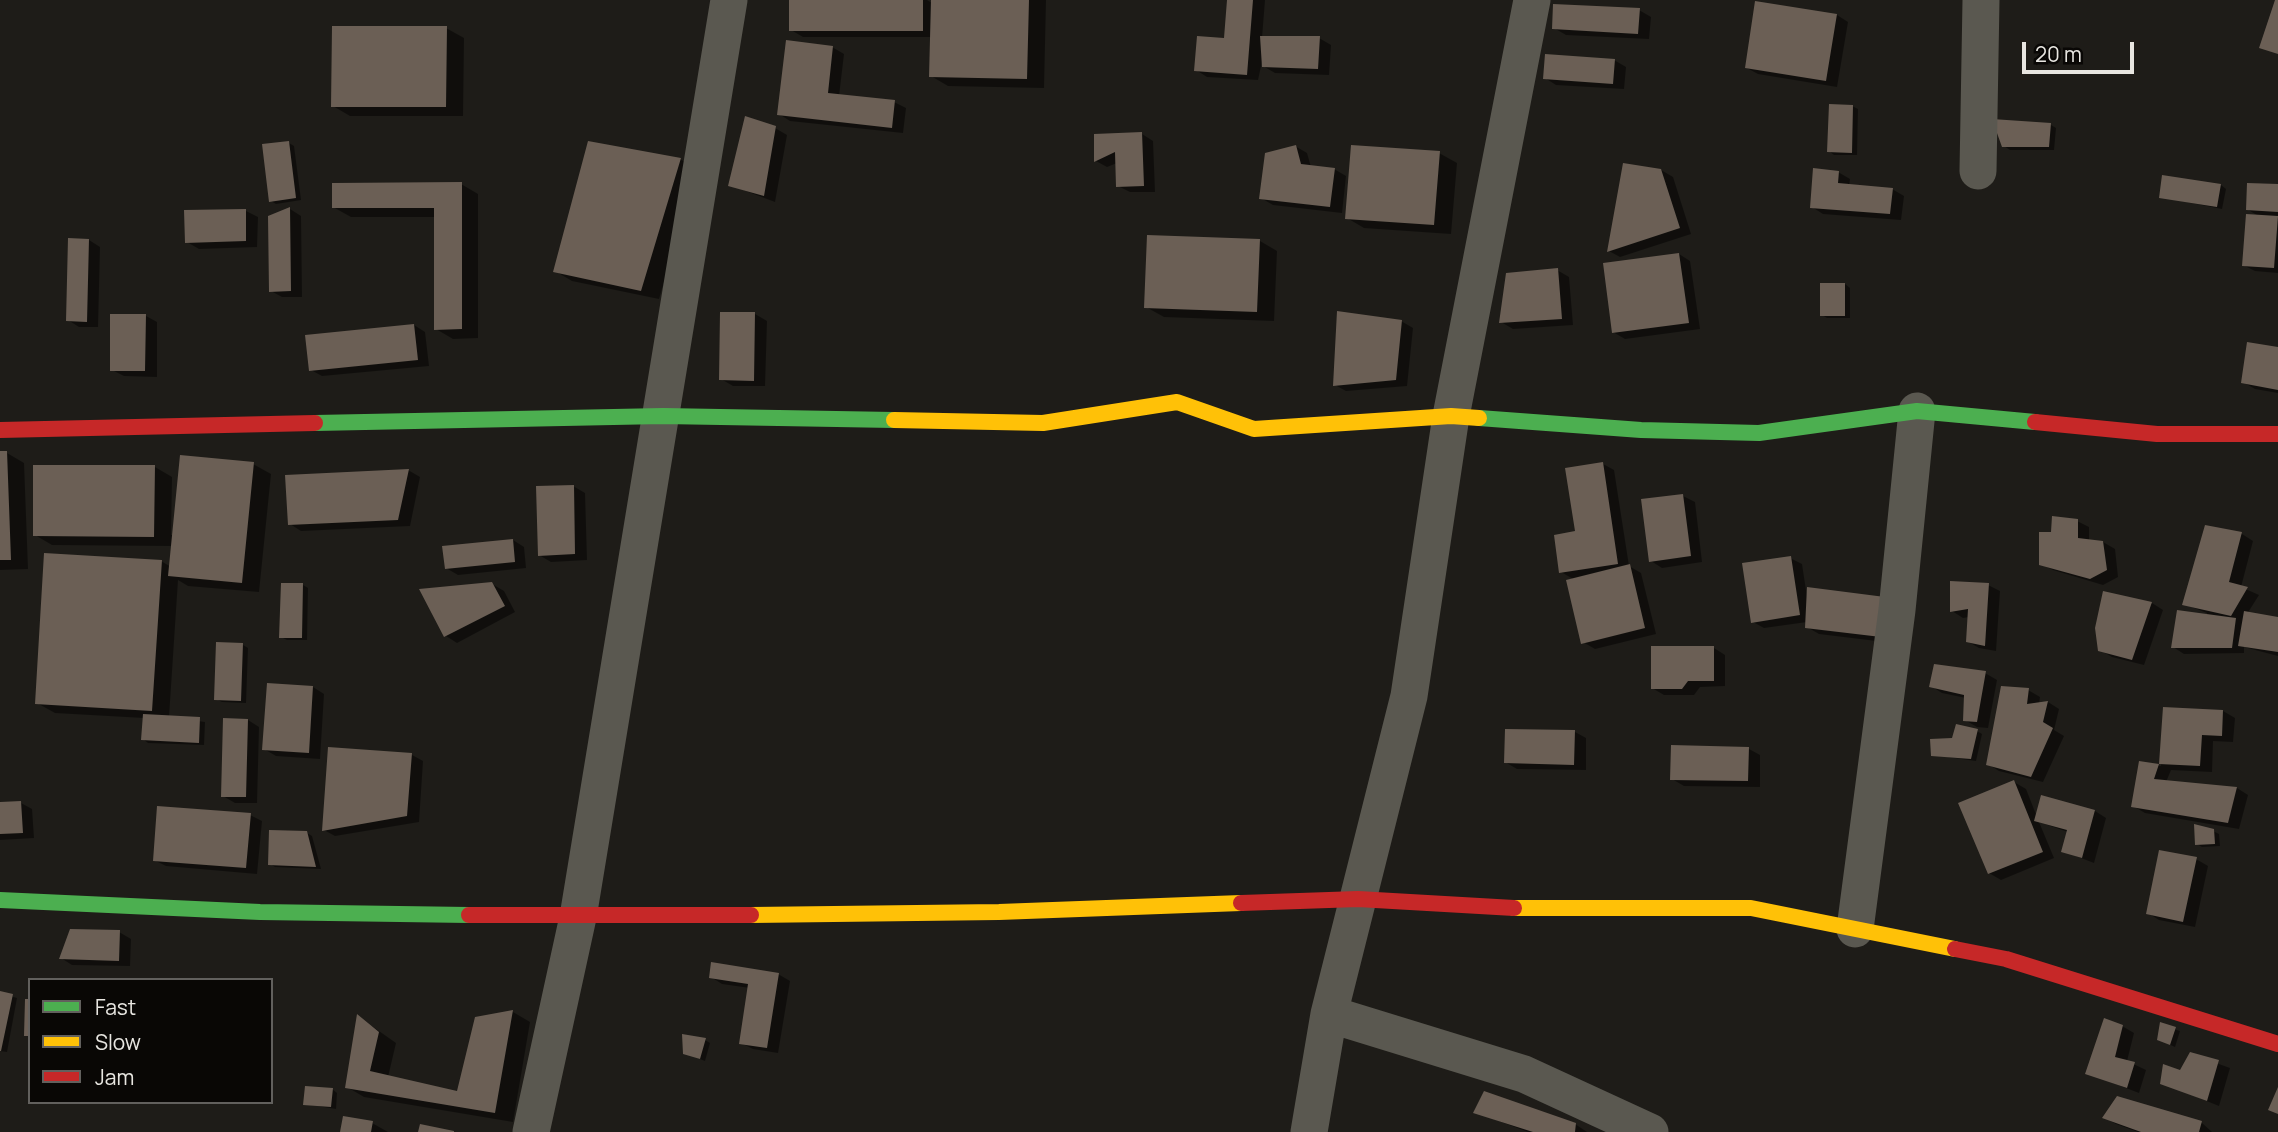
<!DOCTYPE html>
<style>
body{margin:0}
#map{position:relative;width:2278px;height:1132px;overflow:hidden;background:#1e1c18;font-family:Manrope,sans-serif}
canvas{display:block}
.legend{position:absolute;left:28px;top:978px;width:245px;height:126px;box-sizing:border-box;background:#090705;border:2px solid #62605d;margin:0;padding:9px 12px;list-style:none;font-size:21px;color:#e8e6e1}
.legend li{display:flex;align-items:center;gap:14px;height:35px}
.legend b{width:35px;border:2px solid #62605d}
.scale{position:absolute;left:2022px;top:42px;width:112px;height:32px;box-sizing:border-box;border:4px solid #e8e6e1;border-top:0;padding-left:9px;font-size:21px;line-height:24px;white-space:nowrap;color:#e8e6e1;-webkit-text-stroke:5px #090705;paint-order:stroke}
</style>
<div id="map">
<canvas width="2278" height="1132"></canvas>
<ul class="legend">
<li><b style="height:9px;background:#4caf50"></b>Fast</li>
<li><b style="height:9px;background:#ffc107"></b>Slow</li>
<li><b style="height:9px;background:#c62828"></b>Jam</li>
</ul>
<div class="scale">20 m</div>
</div>
<script>
const ctx = document.querySelector('canvas').getContext('2d');
ctx.lineJoin = 'round';
function fillPath(path, color) { ctx.fillStyle = color; ctx.fill(path, 'evenodd'); }
const toPath = rows => new Path2D(rows.map(r => 'M' + r).join(''));
function trace(path, color, width, dash) { ctx.strokeStyle = color; ctx.lineWidth = width; ctx.lineCap = dash ? 'butt' : 'round'; ctx.setLineDash(dash || []); ctx.stroke(path); }
fillPath(toPath([
 [791,0,927,0,932,3,932,0,1046,0,1044,88,948,86,931,76,932,37,803,37,791,30],
 [1229,0,1265,0,1262,38,1319,38,1331,45,1329,75,1275,73,1263,66,1263,57,1258,80,1207,77,1196,70,1226,40],
 [1639,10,1651,17,1649,39,1566,35,1554,28],
 [1837,15,1848,22,1837,87,1758,74,1747,68],
 [446,28,464,38,463,116,350,116,333,106],
 [832,47,844,54,839,96,894,102,906,108,903,133,790,121,779,114],
 [1614,60,1626,67,1624,89,1556,85,1545,78],
 [1852,106,1858,109,1857,155,1834,155,1829,151],
 [2051,125,2056,128,2054,150,2010,150,2004,146],
 [775,128,787,135,775,202,730,185],
 [1142,134,1153,141,1155,192,1130,192,1118,186,1117,163,1107,167,1096,161],
 [289,143,294,146,301,200,276,204,271,201],
 [1295,146,1307,153,1311,167,1334,169,1346,176,1342,213,1273,205,1261,198],
 [1439,153,1457,163,1451,234,1364,228,1347,218],
 [680,159,697,169,659,299,572,281,555,271],
 [1661,170,1673,177,1691,234,1620,257,1609,251],
 [1838,172,1850,179,1849,186,1892,189,1904,196,1901,220,1823,214,1812,207],
 [461,184,478,194,478,338,453,339,436,329,436,217,351,217,333,207],
 [2221,185,2226,189,2222,209,2161,197],
 [2278,186,2278,217,2275,217,2278,218,2278,273,2255,271,2243,265,2260,217,2247,209],
 [290,209,301,216,302,297,282,297,271,291,269,218],
 [246,211,258,217,257,247,199,249,187,242],
 [89,240,100,247,98,327,79,327,68,320],
 [1260,241,1277,251,1274,321,1164,317,1146,307],
 [1679,254,1690,261,1700,329,1625,339,1613,332],
 [1557,270,1569,277,1573,325,1513,329,1501,322],
 [1845,284,1850,288,1850,318,1827,318,1822,315],
 [755,314,767,321,765,386,733,386,721,379],
 [146,316,157,322,157,377,124,376,112,370],
 [1401,321,1413,328,1407,386,1346,391,1335,385],
 [414,325,425,332,429,366,322,376,311,370],
 [2278,349,2278,393,2255,389,2243,382],
 [0,453,7,453,24,463,28,569,0,570],
 [253,464,271,474,259,592,188,586,178,580,169,717,205,722,204,745,148,743,143,739,144,718,55,713,37,703,161,561,171,567,173,546,52,545,35,535,155,467,172,477,171,535,174,535],
 [1603,464,1614,470,1629,566,1641,573,1656,634,1595,649,1583,642,1575,580,1561,572],
 [408,470,420,477,410,526,301,531,290,524],
 [573,486,585,493,587,560,551,562,539,555],
 [1683,496,1695,502,1702,562,1662,568,1651,561],
 [2077,521,2089,527,2089,541,2103,542,2115,549,2118,577,2103,585,2053,570,2041,564,2052,534],
 [2206,527,2242,534,2253,541,2241,587,2259,595,2247,614,2278,619,2278,656,2244,647,2244,653,2184,654,2173,647,2207,616,2207,613,2184,604],
 [513,540,524,547,526,568,458,575,446,568],
 [1790,558,1802,564,1807,597,1893,643,1819,634,1807,627,1807,622,1764,628,1753,622],
 [492,584,504,591,515,612,457,643,446,636,422,590],
 [303,585,308,588,307,640,287,640,281,637],
 [1988,585,2000,591,1996,651,1979,648,1967,641,1969,617,1963,618,1952,611],
 [2152,603,2163,610,2144,665,2112,657,2100,650],
 [243,645,248,648,246,703,222,702,216,699],
 [1714,648,1725,655,1725,686,1700,687,1694,695,1664,695,1652,688],
 [1985,673,1997,680,1988,728,1977,727,1965,720,1966,698,1942,693,1931,686],
 [313,687,324,694,320,759,276,756,264,749],
 [2028,690,2040,697,2039,704,2048,702,2059,709,2054,730,2064,736,2043,782,1999,771,1988,764],
 [2165,708,2223,711,2235,718,2233,742,2213,741,2212,772,2171,770,2166,782,2237,788,2248,795,2239,829,2145,813,2133,806,2141,763,2161,766],
 [248,720,259,727,257,803,235,803,223,796],
 [1977,731,1982,734,1976,761,1933,755,1953,739],
 [1575,732,1586,738,1586,770,1517,769,1505,762],
 [1749,749,1760,755,1760,787,1684,786,1672,779],
 [412,755,423,761,419,822,335,836,324,830],
 [2014,782,2026,789,2037,817,2042,797,2095,811,2106,818,2094,863,2063,851,2068,832,2039,822,2054,858,2001,880,1989,873],
 [21,803,32,809,34,838,0,840,0,804],
 [250,815,262,821,257,874,166,866,154,860],
 [2213,831,2219,834,2220,846,2202,847,2197,844],
 [307,833,312,836,321,869,275,867,270,864],
 [2196,859,2208,866,2195,927,2159,920,2148,913],
 [119,932,131,939,130,966,72,965,61,958],
 [778,974,790,981,778,1053,753,1049,741,1043,750,988,722,984,711,977],
 [0,993,17,998,7,1052,0,1051],
 [513,1012,530,1022,513,1122,364,1097,347,1087,359,1017,396,1043,388,1077,458,1093,476,1019],
 [2161,1025,2180,1031,2175,1047,2164,1042],
 [2122,1026,2134,1033,2127,1061,2146,1070,2139,1093,2087,1073],
 [705,1040,710,1043,705,1061,685,1053],
 [2191,1054,2230,1068,2219,1106,2162,1083,2181,1072],
 [332,1089,337,1093,336,1109,305,1104],
 [2117,1098,2202,1123,2212,1132,2138,1132,2116,1124,2105,1118],
 [1475,1112,1575,1124,1587,1132,1528,1132],
 [372,1123,388,1132,341,1132]
]), '#0007');
fillPath(toPath([
 [789,0,923,0,923,31,789,31],
 [931,0,1029,0,1027,79,929,77],
 [1227,0,1253,0,1247,75,1194,71,1197,36,1224,38],
 [2275,0,2278,0,2278,54,2259,48],
 [1755,1,1837,14,1826,81,1745,68],
 [1553,4,1640,8,1638,34,1552,29],
 [332,26,447,26,446,107,331,107],
 [1260,36,1320,36,1318,69,1262,67],
 [786,40,833,46,828,93,895,100,892,128,777,115],
 [1545,54,1615,59,1613,84,1543,79],
 [1829,104,1853,105,1852,153,1827,152],
 [745,116,776,126,764,196,728,186],
 [1992,119,2051,123,2049,147,2002,147],
 [1142,132,1144,186,1116,187,1115,152,1094,162,1094,134],
 [289,141,296,198,269,202,262,144],
 [588,141,681,158,641,291,553,272],
 [1296,145,1301,164,1335,168,1330,207,1259,199,1265,153],
 [1351,145,1440,151,1434,225,1345,219],
 [1623,163,1661,169,1680,228,1607,252],
 [1813,168,1839,171,1838,183,1893,188,1890,214,1810,208],
 [2162,175,2221,184,2217,207,2159,198],
 [462,182,462,329,434,330,434,208,332,208,332,183],
 [2247,183,2278,184,2278,212,2246,210],
 [290,207,291,291,269,292,268,216],
 [246,209,246,241,185,243,184,210],
 [2246,214,2278,216,2274,268,2242,266],
 [1147,235,1260,239,1257,312,1144,308],
 [68,238,89,239,87,322,66,321],
 [1679,253,1689,323,1612,333,1603,263],
 [1558,268,1562,319,1499,323,1506,273],
 [1820,283,1845,283,1845,316,1820,316],
 [1337,311,1402,320,1396,380,1333,386],
 [720,312,755,312,754,381,719,380],
 [110,314,146,314,145,371,110,371],
 [414,324,418,360,309,371,305,335],
 [2247,342,2278,347,2278,390,2241,383],
 [0,451,7,451,11,560,0,560],
 [180,455,254,462,242,583,168,576],
 [1603,462,1618,564,1559,573,1554,535,1575,531,1565,468],
 [33,465,155,465,154,537,33,536],
 [409,469,398,520,288,525,285,475],
 [574,485,575,554,538,556,536,486],
 [1683,494,1691,556,1649,562,1641,499],
 [2052,516,2078,519,2078,538,2103,541,2107,570,2090,579,2039,565,2039,532,2051,532],
 [2205,525,2242,532,2229,582,2248,587,2231,616,2182,605],
 [513,539,515,562,445,569,442,546],
 [44,553,162,560,152,711,35,704],
 [1791,556,1800,615,1751,623,1742,563],
 [1630,564,1645,628,1581,644,1566,580],
 [1950,581,1989,583,1985,646,1966,642,1968,609,1950,612],
 [492,582,505,606,444,637,419,589],
 [281,583,303,583,302,638,279,638],
 [1807,587,1885,597,1881,637,1805,628],
 [2103,591,2152,602,2132,660,2098,651,2095,628],
 [2177,610,2236,618,2232,648,2171,648],
 [2244,611,2278,617,2278,652,2238,646],
 [216,642,243,643,241,701,214,700],
 [1651,646,1714,646,1714,681,1688,681,1682,689,1651,689],
 [1934,664,1986,671,1977,722,1963,721,1964,695,1929,687],
 [267,683,313,686,309,753,262,750],
 [2001,686,2029,688,2027,704,2048,701,2043,722,2053,728,2031,777,1986,765],
 [2163,707,2223,710,2222,736,2202,735,2200,766,2159,764],
 [143,714,200,717,199,743,141,740],
 [223,718,248,719,246,797,221,797],
 [1956,724,1978,729,1971,759,1931,756,1930,739,1952,738],
 [1505,729,1575,730,1574,765,1504,763],
 [1671,745,1749,747,1748,781,1670,780],
 [328,747,412,753,407,816,322,831],
 [2139,761,2159,764,2154,779,2237,787,2228,823,2131,807],
 [2014,780,2043,852,1988,874,1958,803],
 [2041,795,2095,810,2082,858,2061,852,2067,830,2034,821],
 [21,801,23,833,0,834,0,802],
 [157,806,251,813,246,868,153,861],
 [2194,824,2214,829,2215,844,2195,845],
 [269,830,307,831,316,867,268,865],
 [2159,850,2197,857,2183,922,2146,914],
 [70,929,120,930,119,961,59,959],
 [711,962,779,973,767,1048,739,1044,748,984,709,978],
 [0,991,13,994,1,1051,0,1051],
 [25,999,30,999,30,1036,24,1036],
 [513,1010,495,1113,345,1088,357,1014,379,1032,370,1071,457,1091,475,1017],
 [2104,1018,2123,1025,2115,1057,2135,1062,2127,1088,2085,1074],
 [2160,1022,2176,1027,2170,1045,2157,1040],
 [682,1034,706,1038,700,1059,683,1054],
 [2190,1052,2219,1060,2207,1101,2160,1084,2163,1064,2180,1070],
 [305,1086,333,1088,331,1107,303,1105],
 [2278,1087,2278,1114,2268,1110],
 [1484,1091,1576,1123,1575,1132,1533,1132,1473,1113],
 [2117,1096,2202,1121,2199,1132,2141,1132,2102,1118],
 [343,1116,373,1121,371,1132,340,1132],
 [420,1124,454,1131,454,1132,418,1132]
]), '#6b5f55');
trace(toPath([
 [1978,171,1981,0],
 [1855,929,1897,610,1917,411],
 [1329,1014,1524,1074,1650,1132],
 [531,1132,578,917,729,0],
 [1309,1132,1329,1014,1409,696,1451,416,1532,0]
]), '#5a5850', 37);
trace(toPath([
 [1479,418,1641,430,1759,433,1917,411,2035,422],
 [315,423,663,416,894,420],
 [0,900,260,912,469,915]
]), '#4caf50', 16);
trace(toPath([
 [894,420,1043,423,1177,402,1254,429,1451,416,1479,418],
 [1514,908,1751,908,1955,949],
 [751,915,999,912,1241,903]
]), '#ffc107', 16);
trace(toPath([
 [2035,422,2157,434,2278,434],
 [0,430,315,423],
 [1241,903,1358,899,1514,908],
 [469,915,751,915],
 [1955,949,2006,959,2278,1044]
]), '#c62828', 16);
</script>
